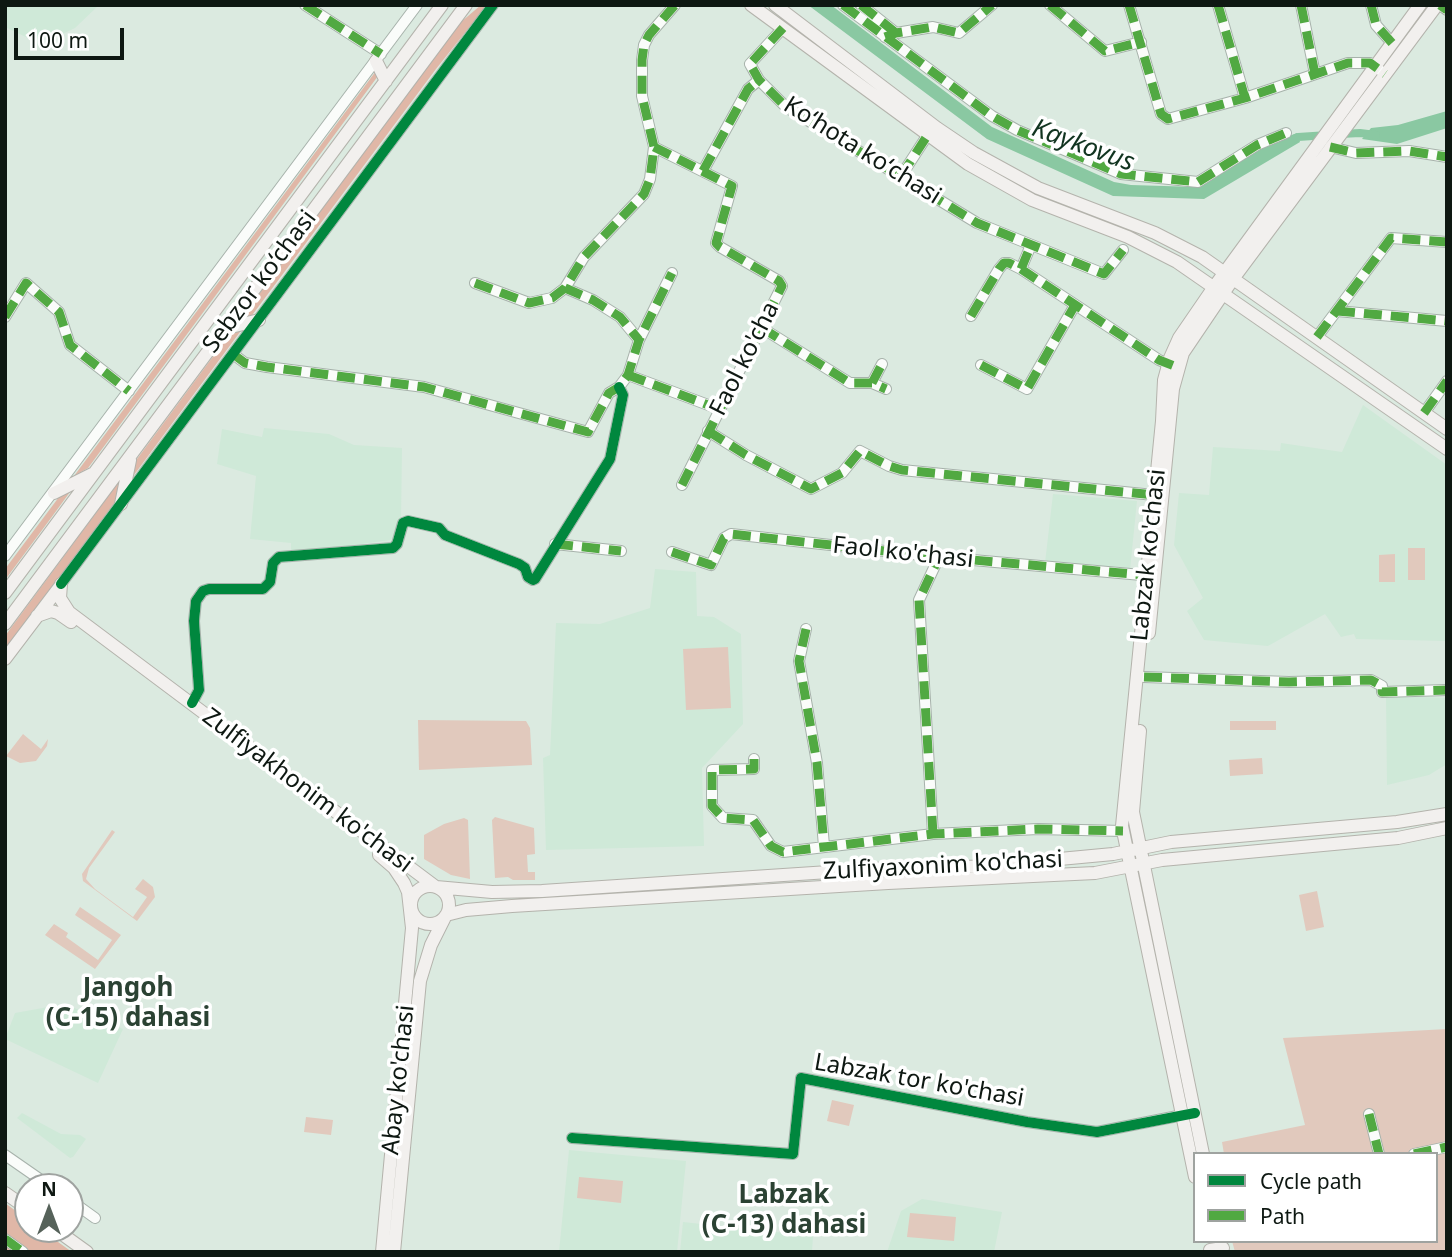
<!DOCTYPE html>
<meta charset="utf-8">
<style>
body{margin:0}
#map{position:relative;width:1452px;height:1257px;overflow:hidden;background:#dbeae0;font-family:"Noto Sans",sans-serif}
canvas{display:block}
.frame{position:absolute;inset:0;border:7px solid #0e1812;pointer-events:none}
.legend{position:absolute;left:1193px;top:1152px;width:245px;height:91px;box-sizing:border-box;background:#fff;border:2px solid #9fa3a0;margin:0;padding:9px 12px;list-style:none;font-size:21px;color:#0e1812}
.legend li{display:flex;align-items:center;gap:14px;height:35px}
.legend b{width:35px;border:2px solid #9fa3a0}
.north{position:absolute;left:14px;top:1173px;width:70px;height:70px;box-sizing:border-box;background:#fff;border:2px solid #9fa3a0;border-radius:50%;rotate:0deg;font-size:19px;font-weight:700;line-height:28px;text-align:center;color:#0e1812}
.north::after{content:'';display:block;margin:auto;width:24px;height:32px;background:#56625a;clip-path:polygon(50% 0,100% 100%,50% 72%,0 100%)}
.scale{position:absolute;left:14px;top:28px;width:110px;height:32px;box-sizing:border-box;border:4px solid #0e1812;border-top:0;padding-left:9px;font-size:21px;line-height:24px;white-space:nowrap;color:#0e1812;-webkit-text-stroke:5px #fff;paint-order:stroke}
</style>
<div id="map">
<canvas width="1452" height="1257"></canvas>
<div class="frame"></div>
<ul class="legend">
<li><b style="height:9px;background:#00873e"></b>Cycle path</li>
<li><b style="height:9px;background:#51a942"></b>Path</li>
</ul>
<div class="north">N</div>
<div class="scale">100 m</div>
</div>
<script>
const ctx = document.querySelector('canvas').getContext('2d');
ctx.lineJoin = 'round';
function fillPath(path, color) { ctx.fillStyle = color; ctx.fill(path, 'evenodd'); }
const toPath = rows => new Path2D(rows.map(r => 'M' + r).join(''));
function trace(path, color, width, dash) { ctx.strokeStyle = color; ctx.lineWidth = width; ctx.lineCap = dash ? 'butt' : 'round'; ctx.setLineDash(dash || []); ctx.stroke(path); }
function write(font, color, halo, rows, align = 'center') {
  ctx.font = font + ' "Noto Sans",sans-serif'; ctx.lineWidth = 7; ctx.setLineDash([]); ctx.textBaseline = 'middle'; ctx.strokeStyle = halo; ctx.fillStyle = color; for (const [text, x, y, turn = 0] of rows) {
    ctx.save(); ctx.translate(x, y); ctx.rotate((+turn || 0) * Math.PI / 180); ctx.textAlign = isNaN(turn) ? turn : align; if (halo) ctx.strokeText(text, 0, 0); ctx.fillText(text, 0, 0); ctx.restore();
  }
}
fillPath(toPath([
 [5,5,98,5,98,6,75,28,52,39,32,40,5,27],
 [1363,405,1447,465,1446,641,1356,639,1354,634,1341,637,1325,614,1268,646,1204,640,1187,611,1203,598,1174,545,1179,493,1209,495,1213,447,1280,451,1281,443,1342,452],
 [264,428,329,434,354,445,402,448,401,521,396,539,335,548,291,551,291,543,250,539,256,476,217,464,222,429,262,437],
 [1053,494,1137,501,1130,570,1045,563],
 [655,569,696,572,697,616,714,617,741,634,743,724,702,768,704,846,546,850,543,758,550,755,556,623,600,624,650,608],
 [1386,696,1447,698,1447,764,1429,775,1387,785],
 [65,1004,123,1029,98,1083,5,1039,15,1013],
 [22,1113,61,1134,80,1135,86,1139,73,1157,70,1158,17,1118],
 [569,1150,686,1161,677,1252,559,1252],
 [922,1199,1002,1212,994,1252,887,1252,901,1211],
 [683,1222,813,1236,812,1252,680,1252]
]), '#cfe9d8');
fillPath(toPath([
 [1408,548,1425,548,1425,580,1408,580],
 [1395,554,1395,582,1379,582,1379,555],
 [728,647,731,708,686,710,683,649],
 [418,720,526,721,530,728,532,765,419,770],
 [1230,721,1276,721,1276,730,1230,730],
 [23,734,41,749,48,739,47,746,36,761,20,763,6,756],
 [1262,758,1263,774,1230,776,1229,760],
 [495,817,534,828,535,854,527,855,528,872,535,872,535,880,513,880,508,877,495,878,492,820],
 [464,818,468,820,470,879,451,875,424,859,424,835,444,824],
 [112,830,115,832,89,868,86,879,95,889,133,917,147,897,135,889,143,879,153,887,155,897,137,921,83,881,82,874],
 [1317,891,1324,927,1306,931,1299,895],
 [80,907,121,935,95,969,45,935,54,924,68,933,66,937,98,960,112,940,75,915],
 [1447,1029,1447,1252,1235,1252,1232,1241,1436,1241,1436,1154,1224,1154,1222,1142,1305,1125,1283,1038],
 [832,1100,854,1105,849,1126,827,1121],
 [306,1117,333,1120,331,1135,304,1132],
 [579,1177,623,1181,621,1203,577,1198],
 [910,1213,956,1217,954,1241,907,1237]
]), '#e1c9bd');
fillPath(toPath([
 [481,5,487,5,436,69,250,318,239,321,461,22],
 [376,71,378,76,88,468,74,476],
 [243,328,134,475,131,473,137,459,232,331],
 [121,479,118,498,5,651,5,636],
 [70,492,51,518,5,580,5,569,59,497],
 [5,1203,28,1220,28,1229,40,1229,72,1252,5,1252]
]), '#e0b7a7');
fillPath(toPath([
 [808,5,831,5,992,127,1114,182,1131,185,1197,187,1264,146,1297,133,1300,142,1204,199,1113,196,987,139],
 [1447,111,1447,128,1397,144,1362,139,1371,128,1398,125]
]), '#8ac8a2');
trace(toPath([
 [1341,134,1360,133,1376,135],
 [1289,141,1298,137,1328,135]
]), '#8ac8a2', 8);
const minor = toPath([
 [305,5,381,54],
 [843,5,992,116,1017,130,1121,174,1198,182,1257,145,1286,133],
 [861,5,896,33],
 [1050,5,1105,51,1141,42],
 [1129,5,1161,114,1168,119,1245,98,1348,63,1370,63,1381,71],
 [1218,5,1245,98],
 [1301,5,1315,74],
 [1371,5,1376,25,1392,43],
 [1440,5,1447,10],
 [783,28,750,64,759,80,786,107,977,223,1104,274,1123,250],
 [885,37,896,33,933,27,959,33,992,5],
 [654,147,732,186,716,243,720,247,779,281,782,286,682,485],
 [1330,147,1356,153,1409,151,1447,157],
 [703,171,748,89,759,80],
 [901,176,927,136],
 [1021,269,1159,360,1175,367],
 [475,283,529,303,552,298,565,288,584,257,644,194,650,179,654,147,642,96,642,60,644,45,649,35,675,5],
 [565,288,593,300,620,317,639,340],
 [1337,311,1447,321],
 [971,316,999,269,1004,263,1009,263,1021,269,1031,245],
 [5,317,26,283,59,312,70,345,129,391],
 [762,328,850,383,872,383,886,389],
 [1317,337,1391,238,1447,242],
 [233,354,245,363,267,367,424,387,588,432,609,393,619,387,628,375,639,340,672,273],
 [981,365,1027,389,1075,305],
 [628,375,719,409],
 [872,383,882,364],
 [1424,413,1447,381],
 [708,431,746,455,811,489,842,473,860,451,889,466,902,470,1154,495],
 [555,544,621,551],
 [672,552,711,565,724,538,731,534,939,557,1153,576],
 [5,556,417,5],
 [61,584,493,5],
 [806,629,799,661,817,763,824,846],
 [1144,677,1289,682,1371,680,1382,686,1382,692,1447,690],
 [192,703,199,690,194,621,196,601,203,591,209,589,263,589,270,582,273,563,279,557,393,548,397,544,403,523,408,521,439,528,445,535,519,564,525,568,528,577,533,580,535,579,610,459,623,395,619,387],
 [754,759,754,769,712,770,712,806,723,818,753,820,771,846,783,852,933,834,1038,829,1123,831],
 [933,834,919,600,939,557],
 [1369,1114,1379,1154],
 [572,1138,793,1154,801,1078,1027,1122,1097,1132,1188,1114],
 [1414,1154,1447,1147],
 [5,1155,51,1187],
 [70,1200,95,1218],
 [5,1239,23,1252]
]);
const major = toPath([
 [751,5,968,164,1032,200,1128,237,1177,262,1447,449],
 [775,5,937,128,974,153,1038,188,1155,233,1202,257,1447,429],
 [376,61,386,81],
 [227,328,259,320],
 [54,493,92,474],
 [121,504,130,460],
 [61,584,60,598,69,612,436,887,492,892,542,891,889,868,1020,866,1049,860,1113,854,1171,842,1397,822,1447,814],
 [5,593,442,5],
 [37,616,51,611,58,613,71,622],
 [5,624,466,5],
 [1149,633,1173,389,1183,353,1233,279,1437,5],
 [5,659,61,585],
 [1140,731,1133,812,1203,1154],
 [379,855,394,868,404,883,408,892,412,928,382,1252],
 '411 905a19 19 0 1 1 38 0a19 19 0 1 1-38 0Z',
 [1195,1177,1122,826,1162,421,1164,380,1170,358,1179,338,1214,287,1420,5],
 [5,1193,28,1209],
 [55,1229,87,1252],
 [1210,1250,1223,1248],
 [394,1252,420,981,431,945,446,915,466,910,512,906,888,883,1095,873,1162,860,1398,838,1447,828]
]);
trace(minor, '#a7b2ab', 12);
trace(major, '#b4b3ac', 14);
trace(minor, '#fafcfa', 10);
trace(major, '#f2f0ee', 12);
trace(toPath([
 [305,5,381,54],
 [843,5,992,116,1017,130,1121,174,1198,182,1257,145,1286,133],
 [861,5,896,33],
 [1050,5,1105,51,1141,42],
 [1129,5,1161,114,1168,119,1245,98,1348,63,1370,63,1385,74],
 [1218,5,1245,98],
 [1301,5,1315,74],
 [1371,5,1376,25,1392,43],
 [1440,5,1447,10],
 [783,28,750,64,759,80,786,107,977,223,1104,274,1123,250],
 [885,37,896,33,933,27,959,33,992,5],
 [654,147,732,186,716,243,720,247,779,281,782,286,682,485],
 [1330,147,1356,153,1409,151,1447,157],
 [703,171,748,89,759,80],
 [901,176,927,136],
 [1021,269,1159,360,1177,367],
 [475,283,529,303,552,298,565,288,584,257,644,194,650,179,654,147,642,96,642,60,644,45,649,35,675,5],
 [565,288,593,300,620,317,639,340],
 [1337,311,1447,321],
 [971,316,999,269,1004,263,1009,263,1021,269,1031,245],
 [5,317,26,283,59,312,70,345,129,391],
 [762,328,850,383,872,383,886,389],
 [1317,337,1391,238,1447,242],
 [233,354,245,363,267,367,424,387,588,432,609,393,619,387,628,375,639,340,672,273],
 [981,365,1027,389,1075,305],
 [628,375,719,409],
 [872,383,882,364],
 [1424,413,1447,381],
 [708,431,746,455,811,489,842,473,860,451,889,466,902,470,1154,495],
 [555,544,621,551],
 [672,552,711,565,724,538,731,534,939,557,1155,576],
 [806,629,799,661,817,763,824,846],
 [1144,677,1289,682,1371,680,1382,686,1382,692,1447,690],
 [754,759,754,769,712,770,712,806,723,818,753,820,771,846,783,852,933,834,1038,829,1123,831],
 [933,834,919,600,939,557],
 [1369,1114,1379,1154],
 [1414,1154,1447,1147],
 [5,1239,23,1252]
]), '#51a942', 9, [18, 9]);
trace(toPath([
 [61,584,493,5],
 [192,703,199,690,194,621,196,601,203,591,209,589,263,589,270,582,273,563,279,557,393,548,397,544,403,523,408,521,439,528,445,535,519,564,525,568,528,577,533,580,535,579,610,459,623,395,619,387],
 [572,1138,793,1154,801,1078,1027,1122,1097,1132,1195,1113]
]), '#00873e', 10);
write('24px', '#0e1812', '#fff', [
 ["Koʻhota koʻchasi",862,151,32],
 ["Sebzor ko‘chasi",260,282,-53],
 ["Faol ko'cha",745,359,-63],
 ["Faol ko'chasi",903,553,6],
 ["Labzak ko'chasi",1149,555,-84],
 ["Zulfiyakhonim ko'chasi",307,791,37],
 ["Zulfiyaxonim ko'chasi",943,866,-3],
 ["Abay ko'chasi",399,1080,-84],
 ["Labzak tor ko'chasi",919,1081,10]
]);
write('italic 26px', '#113420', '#fff', [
 ["Kaykovus",1083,146,20]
]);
write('bold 26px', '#2b4233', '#fff', [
 ["Jangoh",128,989],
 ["(C-15) dahasi",128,1019],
 ["Labzak",784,1196],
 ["(C-13) dahasi",784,1226]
]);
</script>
